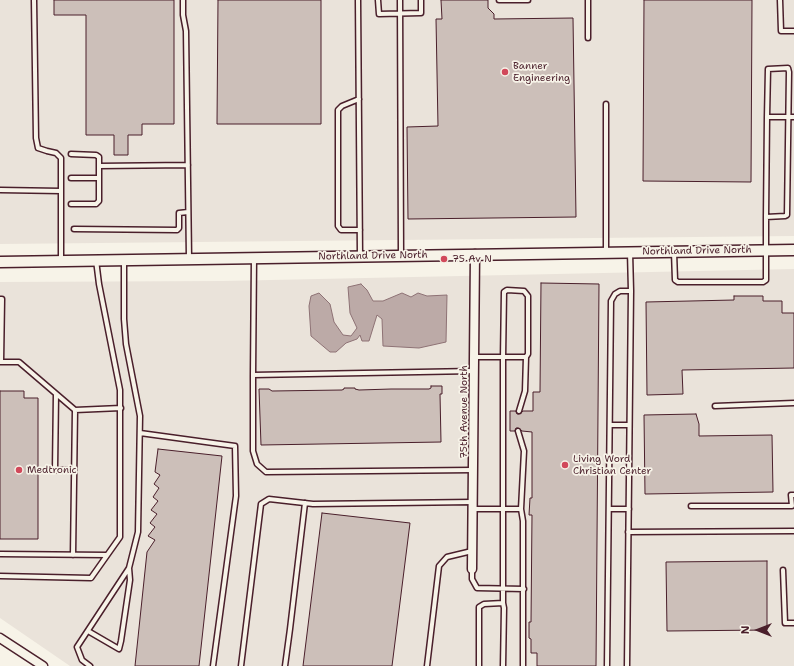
<!DOCTYPE html>
<style>
body{margin:0}
#map{position:relative;width:794px;height:666px;overflow:hidden;background:#f7f3e8;font-family:"Shantell Sans",sans-serif}
canvas{display:block}
.north{position:absolute;left:738px;top:610px;width:40px;height:40px;-webkit-text-stroke:3px #f7f3e8;paint-order:stroke;rotate:270deg;font-size:11px;font-weight:700;line-height:16px;text-align:center;color:#4a1f2b}
.north::after{content:'';display:block;margin:auto;width:14px;height:18px;background:#4a1f2b;clip-path:polygon(50% 0,100% 100%,50% 72%,0 100%)}
</style>
<div id="map">
<canvas width="794" height="666"></canvas>
<div class="north">N</div>
</div>
<script>
const ctx = document.querySelector('canvas').getContext('2d');
ctx.lineJoin = 'round';
function fillPath(path, color) { ctx.fillStyle = color; ctx.fill(path, 'evenodd'); }
const toPath = rows => new Path2D(rows.map(r => 'M' + r).join(''));
function trace(path, color, width, dash) { ctx.strokeStyle = color; ctx.lineWidth = width; ctx.lineCap = dash ? 'butt' : 'round'; ctx.setLineDash(dash || []); ctx.stroke(path); }
function write(font, color, halo, rows, align = 'center') {
  ctx.font = font + ' "Shantell Sans",sans-serif'; ctx.lineWidth = 3.5; ctx.setLineDash([]); ctx.textBaseline = 'middle'; ctx.strokeStyle = halo; ctx.fillStyle = color; for (const [text, x, y, turn = 0] of rows) {
    ctx.save(); ctx.translate(x, y); ctx.rotate((+turn || 0) * Math.PI / 180); ctx.textAlign = isNaN(turn) ? turn : align; if (halo) ctx.strokeText(text, 0, 0); ctx.fillText(text, 0, 0); ctx.restore();
  }
}
fillPath(toPath([
 [0,0,794,0,794,236,0,244],
 [794,269,794,666,70,666,0,618,0,282,223,281]
]), '#eae3da');
const water = toPath([
 [361,284,367,290,373,301,383,301,402,293,411,297,418,293,427,296,447,295,446,342,419,348,383,346,382,319,377,315,369,341,362,341,360,335,357,339,346,343,336,352,330,352,311,336,309,306,311,296,319,293,330,304,334,322,343,335,351,336,357,328,350,313,348,287,361,284]
]);
fillPath(water, '#bcaaa7');
trace(water, '#8e7275', 1);
const building = toPath([
 [54,0,174,0,174,124,142,124,142,135,128,135,128,155,114,155,114,135,86,135,86,15,54,15,54,0],
 [218,0,321,0,321,124,217,124,218,0],
 [441,0,488,0,488,8,494,14,494,19,573,18,576,217,408,219,407,127,438,126,436,19,442,19,441,0],
 [644,0,752,0,751,182,643,181,644,0],
 [541,283,599,284,596,666,537,666,537,653,531,653,531,639,529,638,529,622,531,622,532,515,529,515,530,498,532,498,532,432,522,431,518,428,516,428,515,431,510,431,510,411,516,411,517,414,519,414,523,411,533,411,533,392,540,392,541,283],
 [734,296,763,296,763,301,782,301,782,313,794,313,794,368,682,370,683,394,647,395,646,302,734,300,734,296],
 [431,386,442,386,442,394,440,394,441,442,261,445,259,389,269,389,272,391,342,390,344,389,344,388,355,388,355,389,359,390,391,389,429,389,431,388,431,386],
 [0,391,24,391,24,398,38,398,38,539,0,539,0,391],
 [696,414,699,424,699,436,772,435,773,492,645,494,644,415,696,414],
 [158,449,222,456,199,666,135,666,147,552,155,540,148,536,155,527,150,523,157,514,151,510,158,501,153,497,159,488,154,484,160,475,155,472,158,449],
 [322,513,410,523,392,666,303,666,322,513],
 [767,561,767,630,667,631,666,562,767,561]
]);
fillPath(building, '#ccbfb9');
trace(building, '#4a1f2b', 1);
const service = toPath([
 [34,0,36,138,38,148,47,151,56,153,61,158,61,191],
 [183,0,183,15,186,31,189,258],
 [358,0,360,256],
 [378,0,379,14,421,13,421,0],
 [400,0,401,255],
 [499,0,528,0],
 [588,0,588,38],
 [780,0,781,31,794,31],
 [359,99,342,106,338,110,338,226,341,230,360,230],
 [606,104,606,252],
 [767,117,794,117],
 [71,154,96,155,99,157,99,166,188,165],
 [71,178,99,178],
 [0,190,61,191,61,260],
 [71,204,96,204,99,201,99,166],
 [74,229,177,230,179,228,179,213,188,212],
 [674,252,675,280,678,282,763,282,766,280,766,217,767,117,768,69,788,68,789,72,787,215,785,216,766,217],
 [254,258,253,375,474,371],
 [0,299,2,299,1,362],
 [474,357,526,357],
 [0,362,19,362,75,410],
 [253,375,253,451,257,464,266,472,473,470],
 [56,394,55,470,74,470],
 [715,406,794,403],
 [610,425,629,425],
 [518,431,524,451,521,509,523,521,523,666],
 [140,433,235,446,236,496,213,666],
 [691,506,792,506,791,495,794,495],
 [473,509,521,509],
 [609,509,629,509],
 [628,532,794,531],
 [0,554,107,555],
 [73,555,75,410,121,408],
 [472,569,472,579,477,588,524,589],
 [783,570,785,623,794,623],
 [0,576,91,578,120,537,120,390,99,284,96,260],
 [503,603,503,358,504,292,507,290,524,291,528,296,528,354,526,357,525,391,519,411],
 [88,631,119,649,121,641,130,580,129,568],
 [90,666,82,660,77,647,129,568,138,532,140,416,126,344,124,319,124,260],
 [241,666,261,504,269,499,313,504,473,502],
 [285,666,290,629,305,503],
 [427,666,439,566,447,557,472,551],
 [479,666,479,607,484,604,503,603,504,608,503,666],
 [607,666,611,301,615,294,620,291,631,291],
 [627,666,631,291,630,252]
]);
const minor = toPath([
 [472,569,475,254],
 [0,638,43,666]
]);
const tertiary = toPath([
 [0,262,794,250]
]);
trace(service, '#4a1f2b', 7);
trace(minor, '#4a1f2b', 11);
trace(tertiary, '#4a1f2b', 13);
trace(service, '#f7f3e8', 4);
trace(minor, '#f7f3e8', 8);
trace(tertiary, '#f7f3e8', 10);
for (const [x, y, r, color] of [
 [505,72,4,"#d1495b"],
 [444,259,4,"#d1495b"],
 [565,465,4,"#d1495b"],
 [19,470,4,"#d1495b"]
]) { const dot = new Path2D(); dot.arc(x, y, r, 0, 2 * Math.PI); ctx.fillStyle = color; ctx.fill(dot); trace(dot, '#f7f3e8', 1.5); }
write('10px', '#4a1f2b', '#f7f3e8', [
 ["Banner",513,66],
 ["Engineering",513,78],
 ["75 Av N",452,259],
 ["Living Word",573,459],
 ["Christian Center",573,471],
 ["Medtronic",27,470]
], 'left');
write('10px', '#4a1f2b', '#f7f3e8', [
 ["Northland Drive North",697,251,-1],
 ["Northland Drive North",373,256,-1],
 ["75th Avenue North",464,412,-90]
]);
</script>
